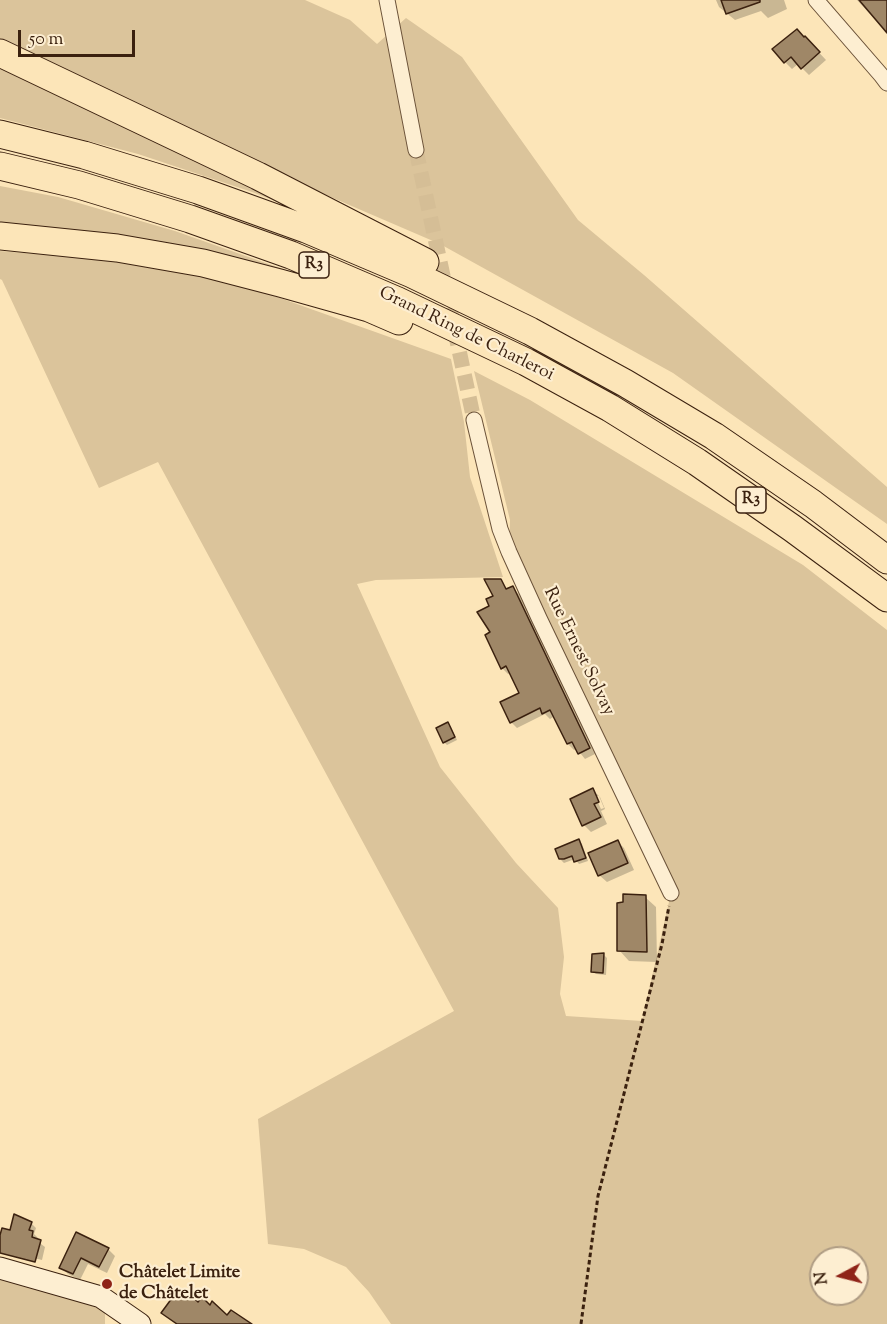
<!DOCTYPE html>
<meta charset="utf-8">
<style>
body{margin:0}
#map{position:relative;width:887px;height:1324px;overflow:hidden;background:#fce5b8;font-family:"Sorts Mill Goudy",serif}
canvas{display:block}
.north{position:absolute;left:809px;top:1246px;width:60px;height:60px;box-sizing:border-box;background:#fdeed1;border:2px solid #af9c83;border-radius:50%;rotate:263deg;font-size:16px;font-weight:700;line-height:24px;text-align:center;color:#3b210f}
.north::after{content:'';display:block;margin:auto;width:21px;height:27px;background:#8f2418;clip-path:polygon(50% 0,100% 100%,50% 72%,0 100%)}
.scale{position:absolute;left:18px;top:30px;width:117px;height:27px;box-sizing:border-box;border:3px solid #3b210f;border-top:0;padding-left:8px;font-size:18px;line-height:21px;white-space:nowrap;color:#3b210f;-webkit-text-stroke:4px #fdeed1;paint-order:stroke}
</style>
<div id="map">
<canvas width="887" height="1324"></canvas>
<div class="north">N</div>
<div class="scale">50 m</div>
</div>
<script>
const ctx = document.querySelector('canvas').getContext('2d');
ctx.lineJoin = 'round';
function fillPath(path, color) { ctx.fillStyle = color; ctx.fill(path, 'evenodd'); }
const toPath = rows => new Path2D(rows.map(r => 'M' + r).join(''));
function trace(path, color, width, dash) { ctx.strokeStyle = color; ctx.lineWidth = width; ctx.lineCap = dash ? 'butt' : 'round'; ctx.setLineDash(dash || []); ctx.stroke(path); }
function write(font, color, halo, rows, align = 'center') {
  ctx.font = font + ' "Sorts Mill Goudy",serif'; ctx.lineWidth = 4.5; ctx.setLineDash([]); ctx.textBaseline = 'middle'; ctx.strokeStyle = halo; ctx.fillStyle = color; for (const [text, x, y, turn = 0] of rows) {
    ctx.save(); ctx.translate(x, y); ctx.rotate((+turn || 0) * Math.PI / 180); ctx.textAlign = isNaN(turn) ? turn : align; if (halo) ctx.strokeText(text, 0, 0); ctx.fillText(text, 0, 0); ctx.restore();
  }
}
fillPath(toPath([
 [0,0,305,0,350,20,377,44,406,18,462,57,578,220,644,275,887,487,887,524,673,373,440,244,275,173,0,40],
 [0,65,304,212,252,192,138,154,0,118],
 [0,186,58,197,175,231,294,273,0,225],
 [0,251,98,259,238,283,451,359,464,422,470,477,503,577,376,580,357,584,440,767,516,863,558,908,564,957,560,994,566,1016,642,1021,671,893,679,893,593,715,509,552,510,520,474,371,530,400,803,565,887,630,887,1324,391,1324,369,1292,346,1267,304,1249,268,1244,258,1119,454,1011,158,462,99,488,2,280,0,279],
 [821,1258,857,1258,857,1294,821,1294],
 [0,1278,105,1310,105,1324,0,1324]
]), '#dbc49b');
fillPath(toPath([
 [716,0,784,0,787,9,768,18,761,11,735,20,719,7],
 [857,0,887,0,887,31,872,13,870,14],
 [797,31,812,45,826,60,809,75,798,64,792,69,785,62],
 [500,580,508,590,513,588,519,594,595,754,585,759,577,749,574,750,568,744,555,716,550,719,545,714,517,728,511,722,521,694,511,673,508,674,502,668,492,633,491,607],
 [448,724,451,727,457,740,447,745,444,742],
 [593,790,600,797,605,809,601,811,607,824,591,832,584,825],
 [595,796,599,796,604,808,601,809],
 [579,840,582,844,588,861,579,864,575,859,564,863,561,860,557,850],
 [617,841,624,848,634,870,607,882,599,875],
 [645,897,656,907,657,962,629,961,619,950],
 [604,955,607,958,606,975,596,974,592,971],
 [31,1223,36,1228,34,1234,38,1238,37,1241,45,1247,42,1260,4,1251,0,1247,0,1241,11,1232],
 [77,1234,108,1249,115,1256,107,1273,88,1264,80,1280,68,1274,61,1267]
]), '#0003');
const building = toPath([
 [721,0,760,0,760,2,726,14,721,0],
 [859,0,887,0,887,33,859,0],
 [797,29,804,37,805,36,820,52,801,69,791,57,784,63,772,49,797,29],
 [484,579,501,579,506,589,513,586,590,748,578,754,572,742,567,744,550,710,542,714,540,708,510,723,500,702,519,693,506,666,501,669,485,635,490,632,477,612,489,606,486,599,493,596,484,579],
 [448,722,455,737,443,743,436,728,448,722],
 [593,788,599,802,594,804,601,817,582,826,570,799,593,788],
 [579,839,586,858,574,862,572,856,564,859,559,859,555,849,579,839],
 [618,840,628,863,598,876,588,853,618,840],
 [623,894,646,895,647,952,617,951,617,903,623,902,623,894],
 [604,953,603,973,591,972,592,954,604,953],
 [14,1214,32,1222,29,1230,33,1231,32,1237,41,1240,35,1262,0,1253,0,1235,2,1228,10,1230,14,1214],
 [76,1232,109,1248,99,1267,81,1258,73,1274,59,1268,76,1232],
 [186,1291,198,1302,202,1297,210,1305,212,1301,227,1315,231,1310,252,1324,177,1324,161,1313,175,1294,181,1298,186,1291]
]);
fillPath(building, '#9f8767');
trace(building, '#3b210f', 1.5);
trace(toPath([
 [416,150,474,420]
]), '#d5be96', 15, [15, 8]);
const street = toPath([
 [387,0,416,150],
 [816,0,881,75,887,83],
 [474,420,500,529,509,552,539,618,671,893]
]);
const secondary = toPath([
 [0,1268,101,1297,140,1324]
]);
const highway = toPath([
 [0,53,258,176,425,262],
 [0,134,84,155,198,190,306,229,412,274,530,331,625,383,714,436,813,504,887,560],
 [0,166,79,185,190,219,291,255,398,301,526,362,610,408,697,462,792,528,887,598],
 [0,236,117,248,203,263,280,283,369,308,399,321]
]);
trace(street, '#6b5239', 17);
trace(secondary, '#3b210f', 23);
trace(highway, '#3b210f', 29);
trace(toPath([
 [581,1324,598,1196,662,944,669,906]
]), '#3b210f', 3, [4.5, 3]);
trace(street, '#fdeed1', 15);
trace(secondary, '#fdeed1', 21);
trace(highway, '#fce5b8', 27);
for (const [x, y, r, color] of [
 [107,1284,6,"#8f2418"]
]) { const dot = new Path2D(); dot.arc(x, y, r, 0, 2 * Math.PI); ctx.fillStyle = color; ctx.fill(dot); trace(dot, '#fdeed1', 2); }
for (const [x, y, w] of [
 [314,265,30],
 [751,500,30]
]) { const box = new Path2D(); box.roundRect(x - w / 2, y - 13, w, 26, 4.5); ctx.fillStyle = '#fdeed1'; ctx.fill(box); trace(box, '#3b210f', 1.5); }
write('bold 16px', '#3b210f', null, [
 ["R3",314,265],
 ["R3",751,500]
]);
write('18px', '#3b210f', '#fdeed1', [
 ["Grand Ring de Charleroi",466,335,26],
 ["Rue Ernest Solvay",578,652,64]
]);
write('bold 18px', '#3b210f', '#fdeed1', [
 ["Châtelet Limite",119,1274],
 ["de Châtelet",119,1295]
], 'left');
</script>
